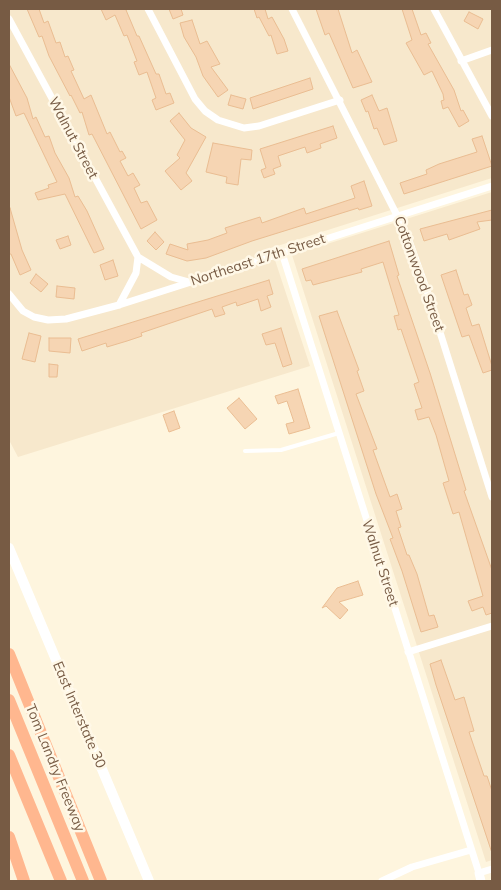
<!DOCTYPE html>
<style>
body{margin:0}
#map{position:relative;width:501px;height:890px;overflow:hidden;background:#fef5de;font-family:Mulish,sans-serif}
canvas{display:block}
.frame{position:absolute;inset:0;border:10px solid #775b44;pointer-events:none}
</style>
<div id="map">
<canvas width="501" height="890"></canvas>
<div class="frame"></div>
</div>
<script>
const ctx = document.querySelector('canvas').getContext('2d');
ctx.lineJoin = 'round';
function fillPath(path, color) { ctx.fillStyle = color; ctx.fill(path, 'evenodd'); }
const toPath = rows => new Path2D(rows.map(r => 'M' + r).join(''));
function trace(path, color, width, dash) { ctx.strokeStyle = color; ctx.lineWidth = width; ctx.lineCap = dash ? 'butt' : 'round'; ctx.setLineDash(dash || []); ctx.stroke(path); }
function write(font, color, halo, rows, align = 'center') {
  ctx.font = font + ' Mulish,sans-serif'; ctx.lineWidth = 5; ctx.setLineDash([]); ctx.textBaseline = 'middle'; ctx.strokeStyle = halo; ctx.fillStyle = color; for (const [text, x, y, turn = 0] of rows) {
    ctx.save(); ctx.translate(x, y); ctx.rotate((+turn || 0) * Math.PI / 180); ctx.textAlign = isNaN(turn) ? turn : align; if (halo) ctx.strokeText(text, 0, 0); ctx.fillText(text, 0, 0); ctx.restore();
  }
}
fillPath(toPath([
 [9,9,492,9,492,178,271,248,310,366,18,457,9,440],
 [492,192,492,860,486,862,292,255]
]), '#f7e8cc');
const building = toPath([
 [27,9,39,9,44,23,48,21,56,43,60,42,65,57,68,56,74,70,71,71,84,99,91,95,107,134,110,132,120,152,122,151,126,158,120,161,128,176,133,173,140,185,134,188,141,203,147,201,157,220,141,229,92,134,89,135,82,112,80,113,71,95,70,96,49,56,42,36,39,37,27,9],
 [101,9,129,9,126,10,137,36,139,36,156,74,159,74,166,94,170,93,174,103,156,110,152,100,156,98,147,72,139,75,134,62,137,61,127,35,124,36,115,15,106,20,101,9],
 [169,9,181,9,183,15,173,19,169,9],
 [254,9,265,9,268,19,272,17,284,39,288,51,277,54,271,35,269,36,259,17,257,18,254,9],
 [316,9,338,9,352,53,357,50,372,82,353,88,329,33,325,35,316,9],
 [402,9,412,9,421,35,426,33,431,43,428,44,454,90,461,111,463,110,469,121,459,127,448,107,443,109,441,101,444,100,443,94,432,71,424,75,406,43,412,40,402,9],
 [469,12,483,19,478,29,464,21,469,12],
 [192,20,200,44,207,41,220,64,211,67,228,90,218,97,203,76,196,57,184,37,180,23,192,20],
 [9,64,27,98,33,119,36,117,45,137,49,136,55,153,69,178,75,197,78,196,87,211,104,249,94,253,65,194,38,200,35,193,49,188,48,185,57,182,24,113,16,116,9,97,9,64],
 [310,78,313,89,253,109,250,98,310,78],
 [231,95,246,99,243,109,228,105,231,95],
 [372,95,379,111,387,108,397,141,384,145,377,128,374,129,368,111,366,112,361,100,372,95],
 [179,113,191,128,206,137,186,173,192,181,181,190,165,171,180,158,177,155,185,140,170,121,179,113],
 [333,126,337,138,320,144,321,148,307,153,305,147,278,156,281,166,273,169,275,174,264,178,261,170,266,168,260,149,333,126],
 [482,136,492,166,404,194,400,183,427,174,426,170,439,164,477,152,472,139,482,136],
 [213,143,252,150,251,160,241,159,238,185,226,183,227,177,206,172,213,143],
 [364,181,372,206,359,210,358,208,252,241,206,258,187,261,166,254,170,244,188,250,187,244,208,240,227,233,225,228,260,217,262,223,304,208,306,214,355,198,351,186,364,181],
 [10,208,22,250,31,270,20,275,11,254,9,254,10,208],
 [492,210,492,220,477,222,480,229,449,240,447,234,424,241,420,229,492,210],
 [155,232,164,242,156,250,147,241,155,232],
 [68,236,71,245,60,249,56,240,68,236],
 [389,241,399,275,397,276,430,373,466,490,464,491,492,570,492,613,486,615,483,607,472,611,468,601,483,596,459,512,453,514,443,483,449,481,436,435,429,417,418,420,415,410,422,408,414,384,419,382,401,329,398,330,394,316,399,315,383,262,361,269,362,272,313,285,311,280,306,281,302,269,389,241],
 [113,260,118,276,105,280,100,265,113,260],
 [456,270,464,295,468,294,472,305,466,308,472,326,479,324,492,366,492,370,483,373,469,335,462,337,441,275,456,270],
 [36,274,48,284,41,292,30,283,36,274],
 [269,280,273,294,267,296,271,307,261,311,258,299,237,306,236,302,222,307,225,314,215,317,212,309,141,333,142,336,127,341,107,347,106,343,82,351,78,339,269,280],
 [57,286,75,288,74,299,56,297,57,286],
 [337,311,359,370,357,371,364,391,356,394,377,449,373,450,390,497,397,494,402,509,396,511,401,527,398,528,407,555,409,555,417,574,429,616,434,615,438,627,421,632,402,571,390,539,393,538,376,494,319,316,337,311],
 [281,328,292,364,283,367,275,343,266,345,262,334,281,328],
 [29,333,41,336,35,362,22,359,29,333],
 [49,338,71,338,70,353,49,351,49,338],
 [49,364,58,365,57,377,49,377,49,364],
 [298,389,310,428,289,434,286,424,294,422,287,401,278,404,275,396,298,389],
 [239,398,257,419,245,429,227,408,239,398],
 [174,411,180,428,169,432,163,415,174,411],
 [358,581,363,595,339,602,348,610,340,619,326,606,322,608,337,588,358,581],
 [441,660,455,700,464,697,474,731,469,732,484,776,487,776,492,791,492,853,436,685,430,664,441,660]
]);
fillPath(building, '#f6d5b3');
trace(building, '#eabd92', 1);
trace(toPath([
 [245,451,281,450,339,433]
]), '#fff', 4);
trace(toPath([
 [148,9,195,99,205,111,218,120,244,128,259,126,340,100],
 [292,9,407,235,427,291,492,497],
 [434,9,492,116],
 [9,19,138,257,136,273,119,305],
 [461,61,492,50],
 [282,253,479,873,492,869],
 [138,257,171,277,189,282],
 [9,294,23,311,34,317,48,320,66,319,119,305,492,186],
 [408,652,492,626],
 [382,881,412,867,471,850]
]), '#fff', 7);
trace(toPath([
 [479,873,481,881]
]), '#fff', 9);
trace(toPath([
 [9,548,149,881]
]), '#fff', 10);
trace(toPath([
 [9,654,101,881],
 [9,700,83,881],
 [9,755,61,881],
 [9,837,24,881]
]), '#ffb78f', 12);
write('14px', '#775b44', '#fff8e7', [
 ["Walnut Street",73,138,62],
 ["Northeast 17th Street",258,260,-18],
 ["Cottonwood Street",419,274,70],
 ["Walnut Street",380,563,72],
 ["East Interstate 30",79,715,67],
 ["Tom Landry Freeway",55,768,68]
]);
</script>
